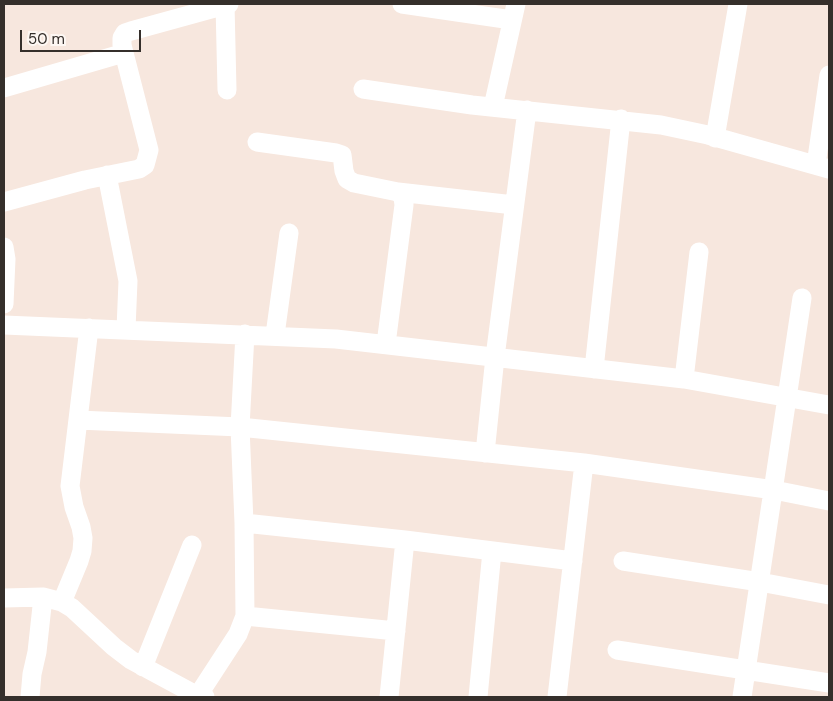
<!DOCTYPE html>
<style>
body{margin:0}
#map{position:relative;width:833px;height:701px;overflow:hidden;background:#f7e7de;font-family:"DM Sans",sans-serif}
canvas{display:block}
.frame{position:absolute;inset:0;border:5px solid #352f2b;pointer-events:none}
.scale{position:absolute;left:20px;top:30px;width:121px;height:22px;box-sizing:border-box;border:2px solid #352f2b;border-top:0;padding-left:6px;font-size:15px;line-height:18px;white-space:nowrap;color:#352f2b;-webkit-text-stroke:4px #fdf7f3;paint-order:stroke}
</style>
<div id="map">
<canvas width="833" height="701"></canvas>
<div class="frame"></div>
<div class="scale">50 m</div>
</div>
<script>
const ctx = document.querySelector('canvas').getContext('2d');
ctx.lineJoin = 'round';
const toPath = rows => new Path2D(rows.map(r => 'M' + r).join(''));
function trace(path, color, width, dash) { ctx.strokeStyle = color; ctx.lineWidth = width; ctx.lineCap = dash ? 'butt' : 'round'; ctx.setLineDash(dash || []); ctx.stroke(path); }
trace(toPath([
 [225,4,227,90],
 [402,4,512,20],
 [4,88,124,53],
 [363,89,472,105,661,125,708,135,829,169],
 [493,107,516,4],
 [715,138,738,4],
 [257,142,336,153,342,155,344,171,347,179,354,183,398,192,403,197,404,205,386,344],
 [816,165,829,75],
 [107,175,128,281,126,329],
 [398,192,514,205],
 [4,202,85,180,139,169,145,165,149,150,122,45,122,38,125,33,131,31,229,4],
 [4,247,6,259,4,304],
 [4,325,336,339,684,379,829,405],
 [275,335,289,233],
 [594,369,621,119],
 [684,379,699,252],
 [78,420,240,427,584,463,774,490,829,501],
 [485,453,495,357,527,110],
 [244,523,405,540,573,561],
 [623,561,760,582,829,595],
 [4,598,43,597,62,602,72,608,114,647,131,660,198,696,205,697],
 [62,602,79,561,82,551,83,538,81,527,74,507,70,486,89,328],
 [245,616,396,631],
 [617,650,829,683],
 [143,667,192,545],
 [30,697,32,674,37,652,43,597],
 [197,697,238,634,245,616,244,523,240,427,245,334],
 [389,697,405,540],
 [478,697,492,551],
 [557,697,584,463],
 [742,697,802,298]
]), '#fff', 19);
</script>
